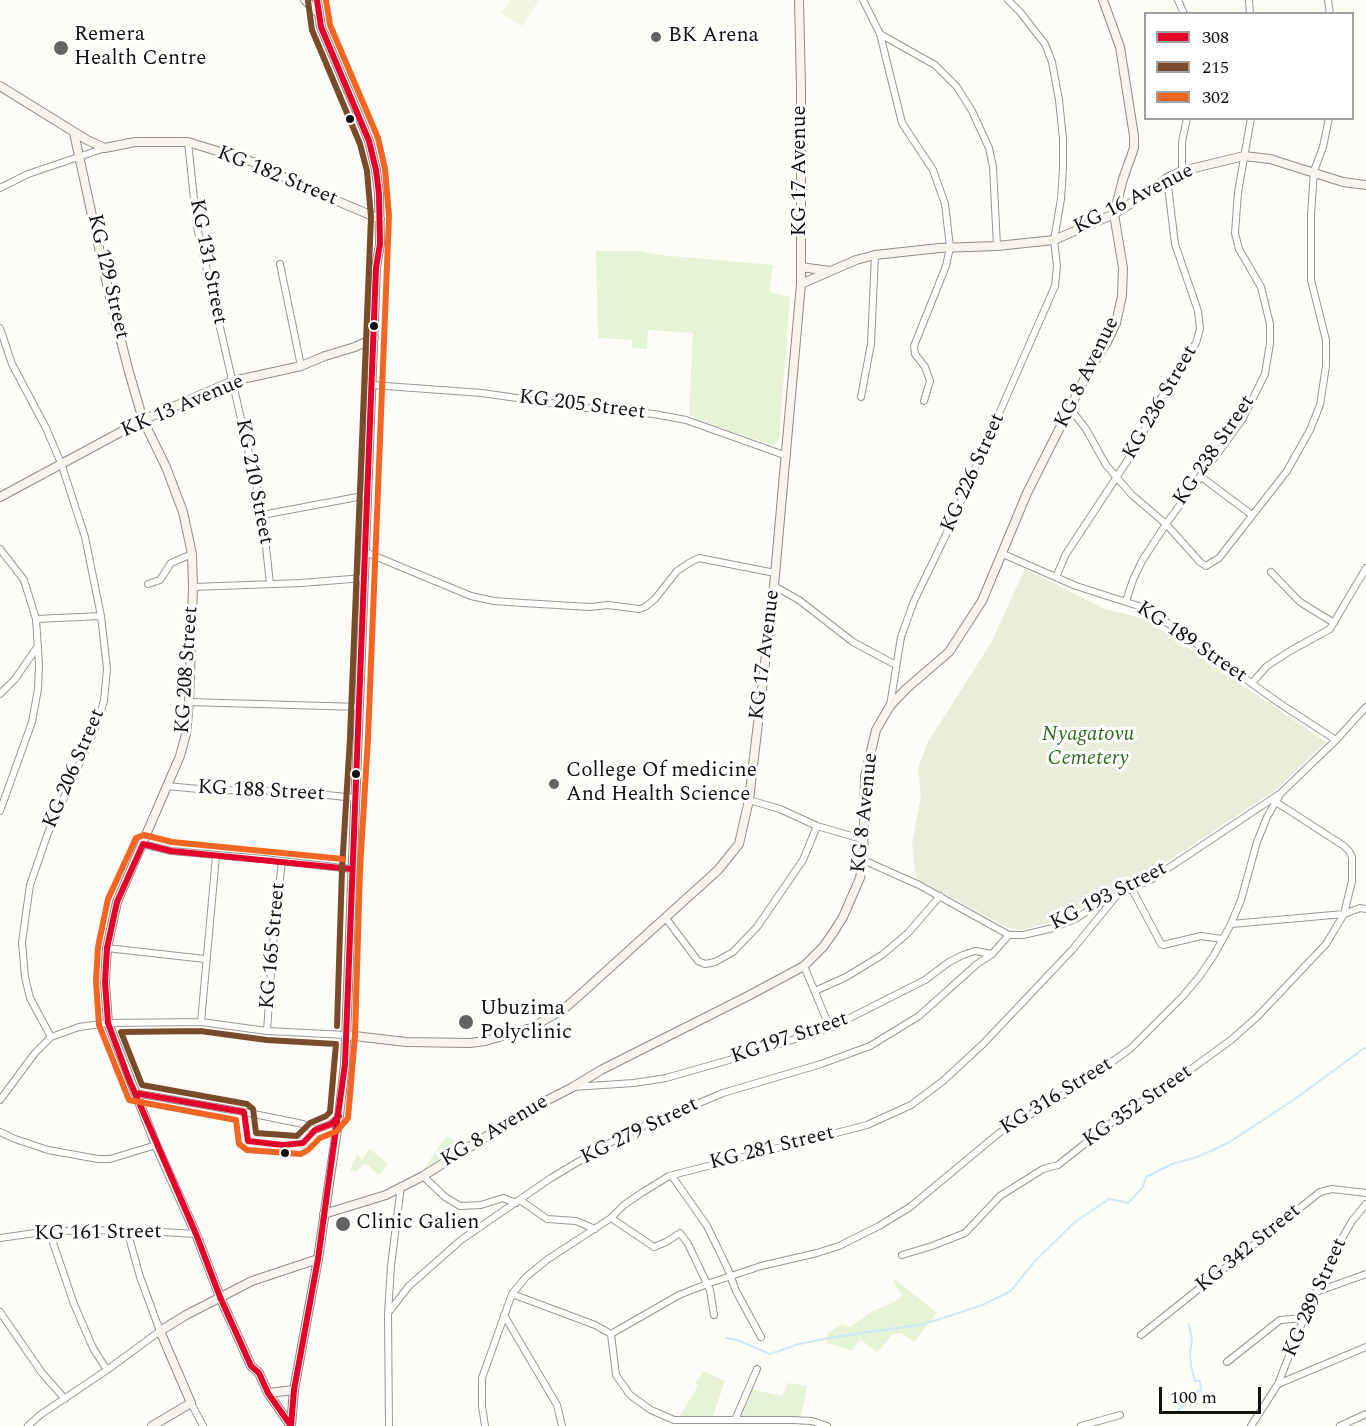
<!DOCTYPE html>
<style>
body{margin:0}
#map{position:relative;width:1366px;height:1426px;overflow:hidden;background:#fdfcf7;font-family:Spectral,serif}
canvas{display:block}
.legend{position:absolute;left:1144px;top:12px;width:210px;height:108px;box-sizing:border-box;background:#fff;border:2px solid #a0a0a0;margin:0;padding:8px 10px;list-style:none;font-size:18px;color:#111}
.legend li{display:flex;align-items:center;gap:12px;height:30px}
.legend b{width:30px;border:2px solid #a0a0a0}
.scale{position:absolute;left:1159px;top:1387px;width:102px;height:27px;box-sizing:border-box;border:3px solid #111;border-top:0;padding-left:8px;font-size:18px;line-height:21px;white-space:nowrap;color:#111;-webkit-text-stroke:4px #fff;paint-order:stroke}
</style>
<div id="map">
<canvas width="1366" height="1426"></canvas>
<ul class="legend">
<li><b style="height:8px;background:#e4002b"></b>308</li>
<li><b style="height:8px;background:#7a4b2a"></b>215</li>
<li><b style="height:8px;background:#f26522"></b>302</li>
</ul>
<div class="scale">100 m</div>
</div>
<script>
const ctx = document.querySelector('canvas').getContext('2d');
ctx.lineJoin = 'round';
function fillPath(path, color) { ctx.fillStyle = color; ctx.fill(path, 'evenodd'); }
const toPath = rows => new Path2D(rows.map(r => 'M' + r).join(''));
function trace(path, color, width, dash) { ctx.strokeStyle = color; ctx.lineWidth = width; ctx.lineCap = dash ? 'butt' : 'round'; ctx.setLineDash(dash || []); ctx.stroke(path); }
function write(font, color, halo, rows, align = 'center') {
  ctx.font = font + ' Spectral,serif'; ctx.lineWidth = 6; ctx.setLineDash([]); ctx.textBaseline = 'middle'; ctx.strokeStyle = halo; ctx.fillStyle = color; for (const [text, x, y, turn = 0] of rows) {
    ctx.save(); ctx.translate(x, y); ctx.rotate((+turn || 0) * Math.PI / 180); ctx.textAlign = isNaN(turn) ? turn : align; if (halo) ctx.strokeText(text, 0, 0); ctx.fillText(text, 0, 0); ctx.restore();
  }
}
fillPath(toPath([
 [596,251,641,251,660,255,773,265,769,292,790,297,779,440,773,445,717,427,689,415,693,333,648,330,647,349,632,348,632,340,598,338],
 [447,1136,461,1144,423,1170],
 [370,1149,388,1164,379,1175,365,1163,357,1171,350,1170,357,1154,362,1160],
 [895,1279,937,1313,914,1342,901,1333,893,1334,877,1352,860,1339,852,1351,836,1345,827,1344,828,1333,842,1324,850,1327,871,1312,892,1303,902,1296,893,1281],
 [704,1371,725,1381,713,1416,679,1417,698,1386,695,1383],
 [788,1383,807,1386,801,1416,739,1418,751,1389,782,1396]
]), '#e7f3d7');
fillPath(toPath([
 [1025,569,1105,609,1146,619,1326,742,1277,789,1182,852,1127,885,1088,903,1052,922,1021,930,1007,927,916,879,912,845,921,796,918,768,928,742,991,643]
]), '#e9eedb');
fillPath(toPath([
 [510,0,539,0,522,26,501,13]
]), '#f0f6e1');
trace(toPath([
 [726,1338,737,1340,770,1354,799,1344,829,1338,924,1324,980,1306,1011,1291,1034,1262,1075,1222,1109,1199,1128,1203,1143,1187,1146,1177,1172,1164,1197,1157,1228,1143,1292,1101,1366,1047],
 [1178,1411,1192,1394,1201,1390,1200,1381,1195,1381,1191,1366,1190,1353,1192,1341,1189,1324]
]), '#cde8f7', 2);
const street = toPath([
 [863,0,880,34,902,123,933,170,945,204,950,247,946,266,914,346,915,354,925,367,930,381,924,401],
 [1178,0,1184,14],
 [1249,0,1250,14],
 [1328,0,1330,14],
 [880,34,935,65,957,87,972,111,989,148,993,167,997,246],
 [188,142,197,227,258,493,264,528,270,584],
 [1182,171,1182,142,1187,118],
 [0,188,28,174,105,148],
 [280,264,301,366],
 [0,328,12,364,46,428,61,463,85,537,101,616,107,669,104,701,95,729,48,833,30,885,22,942,25,977,30,998,51,1037],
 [372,385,482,393,586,408,654,414,686,420,787,456],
 [861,397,871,344,875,255],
 [1069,407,1086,429,1106,465,1132,495,1166,524,1200,562,1206,566,1219,558,1287,471,1310,430,1320,405,1326,366,1326,340,1311,280,1311,215,1314,171,1323,147,1329,118],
 [1200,476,1252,515],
 [262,515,368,495],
 [0,549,24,580,36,619,39,665,38,689,32,722,0,811],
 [365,552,471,596,494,601,523,603,590,607,608,605,639,609,645,607,655,599,677,571,689,563,699,558,775,573],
 [1003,554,1076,586,1148,609,1279,703,1336,740],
 [1271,572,1300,602,1334,623],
 [1056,577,1066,554,1139,443,1152,412,1196,343,1200,329,1198,311,1175,244,1167,178],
 [148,584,160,580,171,563,192,554],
 [774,586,799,600,853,642,896,665],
 [193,587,301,583,364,578],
 [1126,601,1133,580,1142,561,1166,524,1242,420,1265,374,1270,343,1270,324,1261,287,1239,249,1235,233,1238,192,1251,118],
 [36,619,101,616],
 [1252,683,1267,666,1290,651,1330,629,1366,568],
 [0,694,15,679,38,646],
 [189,702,360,707],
 [890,706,901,637,914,601,944,539,1055,286,1057,266,1054,240,1061,199,1063,169,1063,139,1059,100,1052,62,1045,44,1020,12,1008,0],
 [166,786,210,790,288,791,356,798],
 [749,800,780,809,817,826,862,839],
 [143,844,171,851,264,859,351,869],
 [863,860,919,885,1009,935,1023,935,1053,928,1077,918,1095,906,1152,879,1278,795],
 [1132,889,1161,944,1163,945,1201,936,1222,939],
 [665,917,698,961,705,964,715,962,733,952,757,927,803,860,817,826],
 [1231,924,1344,914,1360,908,1366,909],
 [107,948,205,959],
 [804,966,830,1028],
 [815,991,846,977,882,955,908,933,940,896],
 [201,1022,216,856],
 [267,1031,273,943,282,861],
 [573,1087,634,1083,666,1078,729,1060,830,1028,925,980,949,962,963,955,975,951,992,954],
 [135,1093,244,1112,303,1124,315,1130,331,1124,339,1117],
 [0,1100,35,1053,51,1037,79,1027,108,1023,201,1022,267,1031,346,1035],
 [0,1132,15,1139,48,1150,98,1159,110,1159,156,1145],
 [423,1176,445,1197,460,1206,481,1205,503,1198,516,1203],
 [672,1176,707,1226,727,1267,736,1291,761,1337],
 [520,1200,547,1219,576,1221,595,1229],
 [611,1218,654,1247,666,1242,680,1233,688,1244,710,1290,714,1315],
 [49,1231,74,1304,93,1348,107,1370],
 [0,1238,49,1231,127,1230,196,1234],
 [902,1255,932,1246,965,1233,1000,1196,1043,1169,1058,1165,1115,1120,1148,1097,1168,1086,1231,1040,1257,1017,1326,944,1344,914,1352,881,1352,857,1349,851,1344,846,1276,802],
 [1316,1292,1366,1274],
 [512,1294,595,1325,611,1334,616,1375,630,1395,651,1410,674,1420,793,1420,812,1421,827,1426],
 [0,1312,42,1373,65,1399],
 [388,1313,391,1266,401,1186],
 [504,1315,557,1405,562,1426],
 [611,1334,679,1295,707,1284,761,1266,817,1253,839,1246,879,1226,910,1207,999,1133,1078,1086,1130,1049,1183,996,1199,977,1214,955,1231,924,1241,900,1257,842,1267,817,1281,793,1336,740,1366,707],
 [1141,1335,1320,1192,1332,1189,1366,1193],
 [1227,1362,1280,1320,1304,1318],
 [1278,1384,1366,1347],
 [191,1403,203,1426],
 [735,1420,757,1369],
 [28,1426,40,1415,107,1370,160,1331,140,1277,127,1230],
 [389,1426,388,1313,409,1286,461,1240,551,1178,623,1135,723,1093,821,1064,870,1046,919,1016,977,964,992,954,1009,935],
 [485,1426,482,1406,482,1378,512,1294,526,1277,548,1259,611,1218,624,1205,643,1192,669,1176,867,1125,911,1105,943,1081,983,1044,1073,949,1117,895],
 [1081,1426,1120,1415],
 [1251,1426,1278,1384,1304,1318,1336,1249,1352,1221,1366,1204],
 [1340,1426,1366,1414]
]);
const secondary = toPath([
 [305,0,318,13],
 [0,86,87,140,105,148,135,142,188,142,253,162,306,188,380,219],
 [74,133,110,298,129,372,143,420,166,467,183,512,192,554,193,587,189,702,186,734,180,756,117,902,107,948,105,982,108,1023,156,1145,196,1234,220,1297,251,1366,259,1373,268,1393,291,1426],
 [801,267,830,271],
 [801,284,856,260,875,255,939,248,997,246,1054,240,1114,214,1155,188,1167,178,1182,171,1244,156,1270,159,1343,182,1366,185],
 [0,497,143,420,233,381,301,366,325,356,355,347,374,338],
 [346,1035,406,1042,470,1043,485,1041,531,1028,565,1008,582,993,718,870,739,844,749,800,774,586,801,284,801,87,799,0],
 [324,1214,386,1195,423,1176,532,1108,573,1087,601,1070,748,996,804,966,823,947,833,933,843,917,860,878,863,860,865,777,876,730,890,706,906,689,949,652,982,601,1027,493,1089,370,1107,342,1116,323,1122,296,1123,268,1114,214,1123,179,1134,148,1134,136,1120,47,1103,0],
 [268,1393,294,1390],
 [152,1426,191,1403,160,1331,186,1315,252,1281,318,1259],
 [291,1426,294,1390,318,1259,339,1116,345,1064,376,268,380,244,379,194,376,170,369,141,359,116,321,27,317,0]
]);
trace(street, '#979795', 8);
trace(secondary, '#8e8d8b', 10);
trace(street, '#fffffe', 6);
trace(secondary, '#f6f4eb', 8);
trace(toPath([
 [135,1093,244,1112],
 [244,1112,248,1141,283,1145,303,1143,315,1130,331,1124,339,1116],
 [291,1426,294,1390,318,1259,345,1064,376,268,380,244,379,194,376,170,369,141,321,27,317,0],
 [291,1426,268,1393,259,1373,251,1366,220,1297,196,1234,128,1077,108,1023,105,982,107,948,117,902,143,844,171,851,351,869]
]), '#e4002b', 6);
trace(toPath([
 [308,1,312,30,360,144,367,171,371,217,350,738,342,869,337,1026],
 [200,1031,267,1040,336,1044,330,1112,326,1116,310,1123,297,1136,256,1133,253,1109,247,1104,142,1085,121,1032,200,1031]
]), '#7a4b2a', 6);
trace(toPath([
 [326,0,330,25,378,138,385,169,389,216,368,738,360,869,355,1035,348,1118,337,1131,320,1138,308,1150,301,1154,247,1150,239,1144,236,1120,129,1100,99,1025,96,981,98,947,108,899,136,838,144,835,172,842,343,859]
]), '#f26522', 6);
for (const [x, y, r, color] of [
 [656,37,6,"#646362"],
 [61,48,8,"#646362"],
 [350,119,5,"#111"],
 [374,326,5,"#111"],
 [356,774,5,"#111"],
 [554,784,6,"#646362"],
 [466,1022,8,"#646362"],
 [285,1153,5,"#111"],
 [343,1224,8,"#646362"]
]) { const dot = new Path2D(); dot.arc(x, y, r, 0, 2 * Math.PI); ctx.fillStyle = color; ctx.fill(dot); trace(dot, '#fff', 2); }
write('21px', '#111', '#fff', [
 ["Remera",74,36],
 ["Health Centre",74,60],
 ["BK Arena",668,37],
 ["College Of medicine",566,772],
 ["And Health Science",566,796],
 ["Ubuzima",480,1010],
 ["Polyclinic",480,1034],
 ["Clinic Galien",356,1224]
], 'left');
write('21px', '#111', '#fff', [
 ["KG 17 Avenue",801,171,-90],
 ["KG 182 Street",277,177,22],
 ["KG 16 Avenue",1134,200,-27],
 ["KG 131 Street",207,262,79],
 ["KG 129 Street",107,277,77],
 ["KG 8 Avenue",1088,373,-64],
 ["KG 236 Street",1161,403,-60],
 ["KG 205 Street",582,406,7],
 ["KK 13 Avenue",183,407,-23],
 ["KG 238 Street",1215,451,-56],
 ["KG 226 Street",974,473,-66],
 ["KG 210 Street",253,482,79],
 ["KG 189 Street",1191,643,34],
 ["KG 17 Avenue",766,655,-83],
 ["KG 208 Street",188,670,-86],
 ["KG 206 Street",75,769,-67],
 ["KG 188 Street",261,792,3],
 ["KG 8 Avenue",866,813,-84],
 ["KG 193 Street",1109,897,-27],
 ["KG 165 Street",274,946,-85],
 ["KG197 Street",790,1039,-19],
 ["KG 316 Street",1057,1097,-32],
 ["KG 352 Street",1138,1107,-35],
 ["KG 8 Avenue",495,1132,-31],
 ["KG 279 Street",640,1132,-26],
 ["KG 281 Street",772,1149,-14],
 ["KG 161 Street",98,1234,-1],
 ["KG 342 Street",1249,1249,-39],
 ["KG 289 Street",1316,1298,-66]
]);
write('italic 21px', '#2f6b1f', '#fff', [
 ["Nyagatovu",1088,736],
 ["Cemetery",1088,760]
]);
</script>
